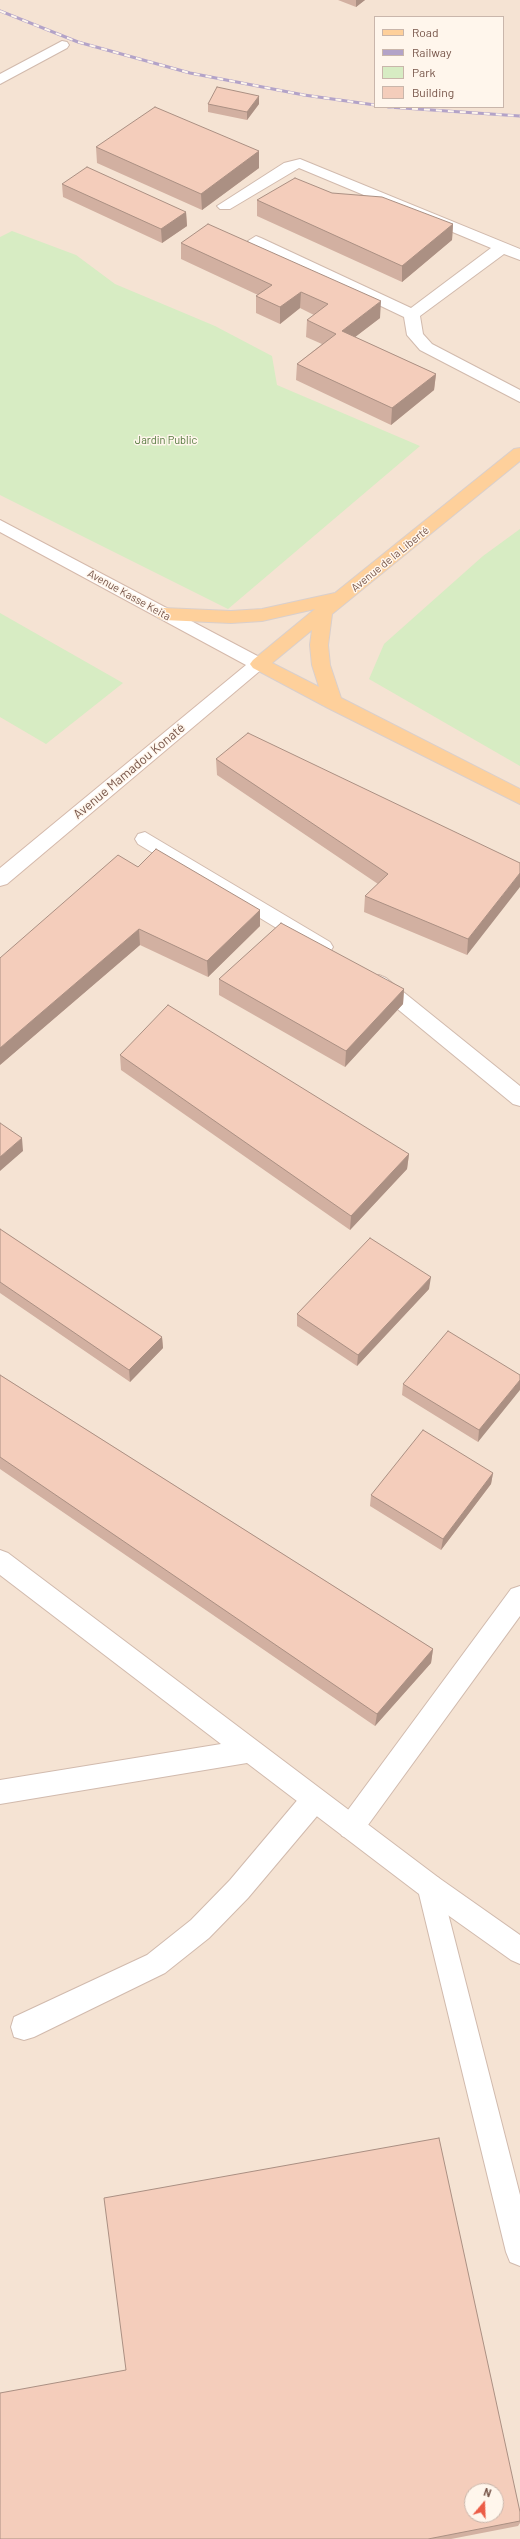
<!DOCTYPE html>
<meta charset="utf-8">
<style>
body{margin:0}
#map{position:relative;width:520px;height:2539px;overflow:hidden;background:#fdf2e5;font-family:Barlow,sans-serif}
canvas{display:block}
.legend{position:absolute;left:374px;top:16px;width:130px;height:92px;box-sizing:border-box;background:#fff6ec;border:1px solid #c9b6ab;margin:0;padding:5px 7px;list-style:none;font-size:12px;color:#775549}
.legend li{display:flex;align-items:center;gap:8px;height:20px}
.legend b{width:20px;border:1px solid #c9b6ab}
.north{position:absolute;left:464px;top:2483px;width:40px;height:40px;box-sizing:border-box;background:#fff6ec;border:1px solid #c9b6ab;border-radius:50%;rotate:19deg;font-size:11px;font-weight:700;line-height:16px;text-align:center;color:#775549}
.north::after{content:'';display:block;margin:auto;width:14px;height:18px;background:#eb5c46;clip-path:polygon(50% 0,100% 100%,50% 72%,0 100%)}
</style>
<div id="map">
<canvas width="520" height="2539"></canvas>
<ul class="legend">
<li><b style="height:5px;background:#fed09b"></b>Road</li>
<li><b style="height:5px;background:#b3a3c8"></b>Railway</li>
<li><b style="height:11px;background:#d7ecc3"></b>Park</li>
<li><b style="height:11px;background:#f4cdbb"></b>Building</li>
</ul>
<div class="north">N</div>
</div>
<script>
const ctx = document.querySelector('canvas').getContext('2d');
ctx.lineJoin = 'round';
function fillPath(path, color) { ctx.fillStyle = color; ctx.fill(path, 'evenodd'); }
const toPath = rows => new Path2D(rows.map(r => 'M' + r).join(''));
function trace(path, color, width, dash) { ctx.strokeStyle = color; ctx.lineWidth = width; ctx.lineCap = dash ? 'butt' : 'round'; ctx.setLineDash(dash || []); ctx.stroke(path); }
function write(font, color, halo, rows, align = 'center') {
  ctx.font = font + ' Barlow,sans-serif'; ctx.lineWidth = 3; ctx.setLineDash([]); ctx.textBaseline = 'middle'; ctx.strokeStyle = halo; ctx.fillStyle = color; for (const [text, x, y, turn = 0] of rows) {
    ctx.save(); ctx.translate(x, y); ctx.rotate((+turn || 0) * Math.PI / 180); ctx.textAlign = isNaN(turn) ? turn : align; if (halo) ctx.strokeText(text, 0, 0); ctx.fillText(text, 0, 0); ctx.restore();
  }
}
fillPath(toPath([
 [0,0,520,0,520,2539,0,2539],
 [375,17,503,17,503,107,375,107],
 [472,2491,496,2491,496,2515,472,2515]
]), '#f5e3d3');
fillPath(toPath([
 [12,231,76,255,115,284,215,326,272,356,277,385,420,446,228,609,0,495,0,237],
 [520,529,520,766,369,679,384,644,483,556],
 [0,613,123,683,46,744,0,717]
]), '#d7ecc3');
const service = toPath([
 [300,159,520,249,520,260,504,254,420,316,423,334,432,344,520,390,520,402,420,350,407,335,404,317,251,244,248,241,256,236,261,238,411,308,491,248,299,168,230,209,220,209,217,206,284,163,300,159],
 [145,832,330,942,333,947,330,952,323,954,316,952,138,844,135,839,138,834,145,832],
 [379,975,386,978,520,1086,520,1106,513,1104,372,988,369,983,372,978,379,975],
 [520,1586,520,1616,360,1836,351,1839,342,1836,338,1827,342,1818,511,1589,520,1586],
 [314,1788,323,1791,327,1800,323,1809,248,1898,209,1938,165,1973,34,2037,24,2040,14,2037,11,2027,14,2017,147,1955,191,1920,230,1880,305,1791,314,1788],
 [430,1874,439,1878,520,1935,520,1964,511,1960,421,1896,417,1887,421,1878,430,1874]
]);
const minor = toPath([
 [62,41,67,42,69,45,67,48,0,84,0,74,62,41],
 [0,1550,8,1553,439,1878,520,2195,520,2266,510,2262,506,2252,419,1894,247,1763,0,1804,0,1780,221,1744,0,1575,0,1550]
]);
const secondary = toPath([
 [0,520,265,660,268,664,7,884,0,886,0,868,246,665,0,532,0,520]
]);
const primary = toPath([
 [520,448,520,461,332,614,328,645,330,665,341,698,520,789,520,804,328,708,253,668,250,664,253,660,315,609,262,621,231,623,164,620,158,618,155,614,158,610,164,608,231,611,262,609,335,593,514,449,520,448],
 [312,630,310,645,312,665,319,687,272,663,312,630]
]);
trace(service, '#d1baad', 2);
trace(minor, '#d1baad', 2);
trace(secondary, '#d4b9ab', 2);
trace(primary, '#d9cfcc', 2);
fillPath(service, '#fff');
fillPath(minor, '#fff');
fillPath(secondary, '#fff');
fillPath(primary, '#fed09b');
const rail = toPath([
 [0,11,78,42,190,73,304,95,375,105],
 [388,107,520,116]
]);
trace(rail, '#b3a3c8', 3);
trace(rail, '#fff6ec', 2, [6]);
fillPath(toPath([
 [338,0,365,0,356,7],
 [208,104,259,104,247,120,208,112],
 [96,147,259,151,259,168,202,210,97,163],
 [62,184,186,212,187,226,162,243,63,197],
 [332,193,453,224,452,240,402,282,257,216,257,200],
 [181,243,380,318,355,337,436,374,434,390,391,425,296,380,297,364,322,344,306,337,307,320,314,315,300,308,280,324,256,313,256,296,258,295,181,259],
 [216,759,520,863,467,955,364,912,365,896,378,884,217,775],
 [138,867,260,926,208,977,140,945,0,1065],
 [219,979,404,989,403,1004,345,1067,219,995],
 [120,1055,409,1154,407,1169,350,1230,121,1070],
 [0,1229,162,1337,163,1348,130,1382,0,1293],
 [429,1289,357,1366,297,1326,297,1314],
 [0,1375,433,1649,431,1663,375,1726,0,1469],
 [520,1375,478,1442,402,1395,403,1384],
 [493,1473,491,1484,441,1550,370,1506,371,1495],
 [126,2370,520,2512,520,2523,518,2526,451,2539,0,2539]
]), '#d2b0a1');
fillPath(toPath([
 [356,0,365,0,356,7],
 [259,96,259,104,247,120,247,112],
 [259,151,259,168,202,210,201,194],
 [186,212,187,226,162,243,161,229],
 [453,224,452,240,402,282,402,266],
 [301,292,300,308,280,324,280,307],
 [381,301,380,318,342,347,342,331],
 [436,374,434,390,391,425,392,408],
 [520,873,520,887,467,955,468,939],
 [260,910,260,926,208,977,207,961],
 [139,929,140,945,0,1065,0,1048],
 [404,989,403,1004,345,1067,346,1051],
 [22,1138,23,1151,0,1171,0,1157],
 [409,1154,407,1169,350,1230,351,1216],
 [431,1277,429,1289,357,1366,358,1355],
 [162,1337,163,1348,130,1382,129,1370],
 [520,1380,520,1390,478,1442,479,1430],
 [493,1473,491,1484,441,1550,443,1539],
 [433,1649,431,1663,375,1726,377,1714]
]), '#ab9083');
const building = toPath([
 [217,87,259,96,247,112,208,104,217,87],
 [155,107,259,151,201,194,96,147,155,107],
 [87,167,186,212,161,229,62,184,87,167],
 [295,178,332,193,382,197,453,224,402,266,257,200,295,178],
 [208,224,381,301,342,331,436,374,392,408,297,364,336,334,307,320,328,304,301,292,280,307,256,296,272,285,181,243,208,224],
 [248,733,520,863,520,873,468,939,365,896,388,874,216,759,248,733],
 [156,849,260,910,207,961,139,929,0,1048,0,958,118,855,138,867,156,849],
 [281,923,404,989,346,1051,219,979,281,923],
 [168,1005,409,1154,351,1216,120,1055,168,1005],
 [0,1123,22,1138,0,1157,0,1123],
 [0,1229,162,1337,129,1370,0,1282,0,1229],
 [370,1238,431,1277,358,1355,297,1314,370,1238],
 [448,1331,520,1375,520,1380,479,1430,403,1384,448,1331],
 [0,1375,433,1649,377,1714,0,1457,0,1375],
 [423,1430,493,1473,443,1539,371,1495,423,1430],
 [439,2138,520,2512,520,2521,428,2539,0,2539,0,2393,126,2370,104,2198,439,2138],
 [472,2491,496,2491,496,2515,472,2515,472,2491]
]);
fillPath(building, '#f4cdbb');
trace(building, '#ab9083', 1);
write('11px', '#54783d', '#fff6ec', [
 ["Jardin Public",166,440]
]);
write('11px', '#775549', '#fff6ec', [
 ["Avenue de la Liberté",390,559,-39],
 ["Avenue Kasse Keita",129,595,29]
]);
write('13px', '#775549', '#fff6ec', [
 ["Avenue Mamadou Konaté",129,771,-40]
]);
</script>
